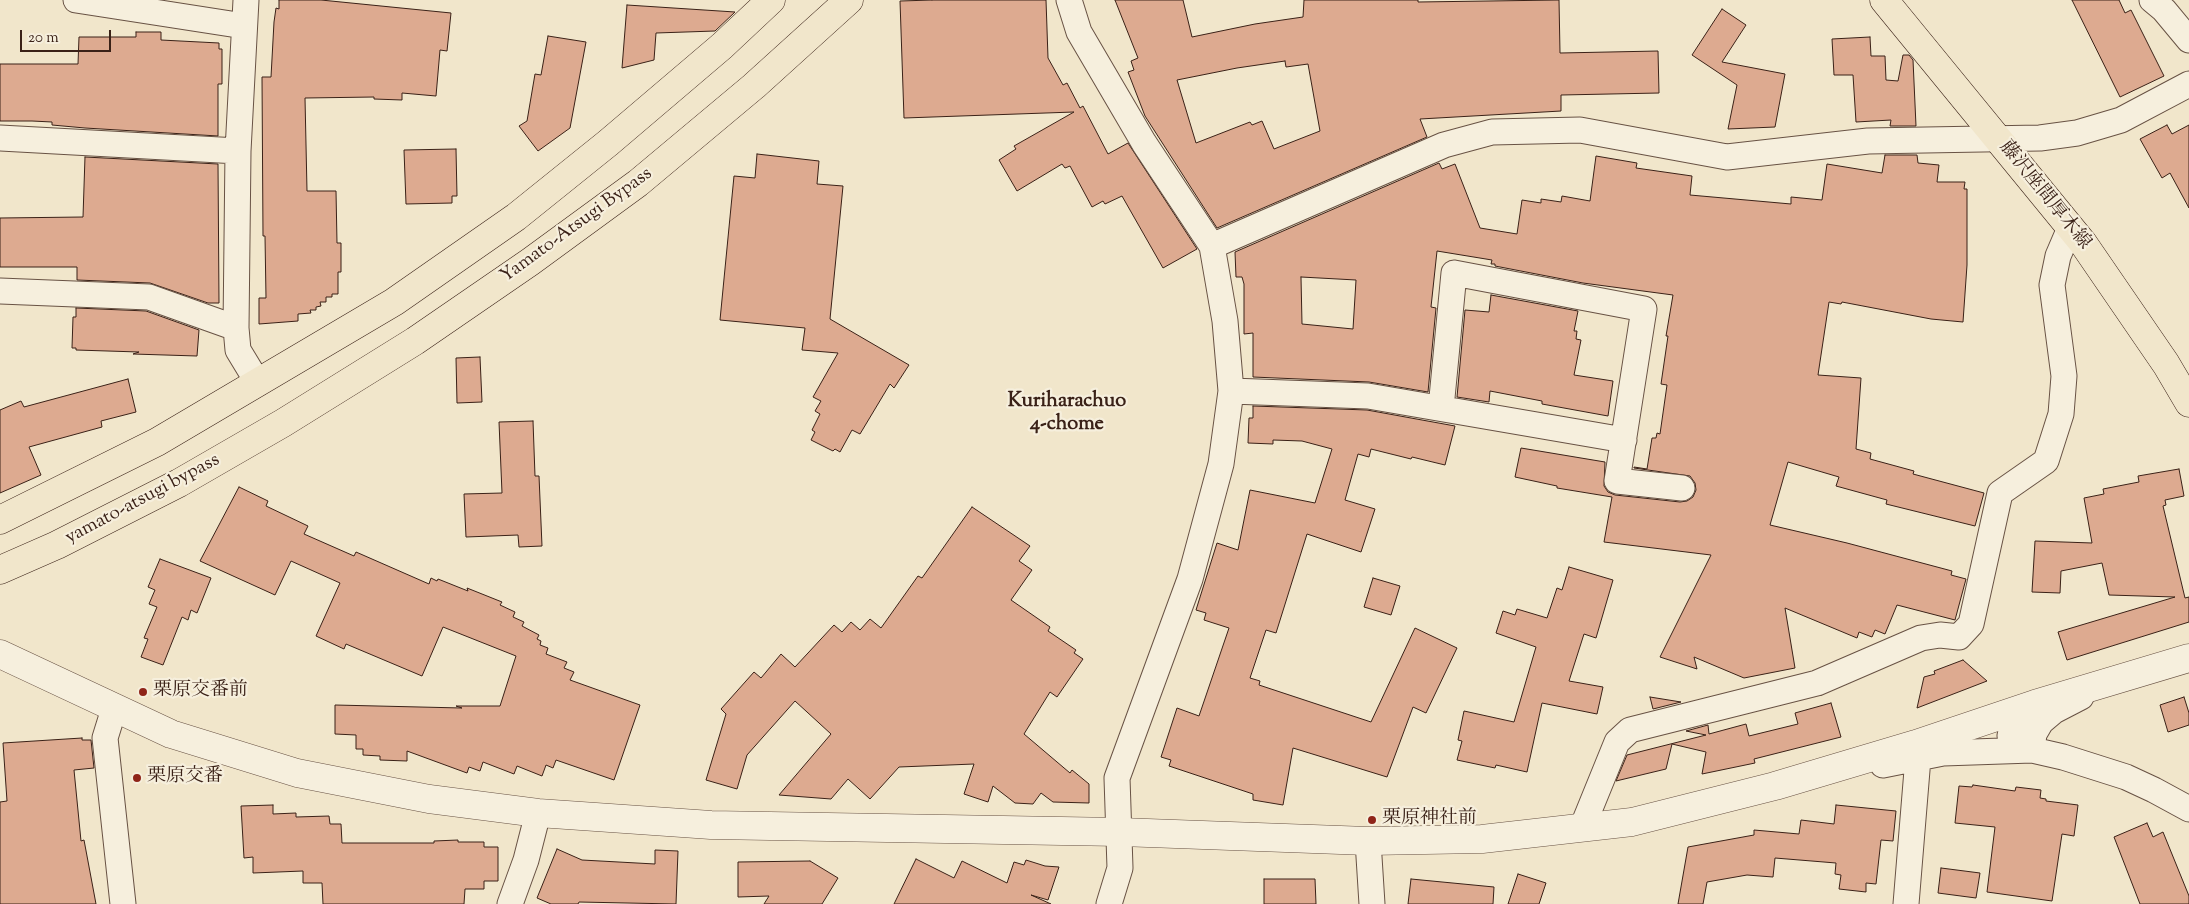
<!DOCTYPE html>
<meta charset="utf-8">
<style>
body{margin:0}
#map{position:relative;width:2189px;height:904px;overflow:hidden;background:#f1e6cb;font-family:"Sorts Mill Goudy",serif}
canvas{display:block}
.scale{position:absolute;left:20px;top:30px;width:91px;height:22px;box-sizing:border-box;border:2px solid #3a2117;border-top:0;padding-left:6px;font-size:15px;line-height:18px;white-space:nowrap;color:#3a2117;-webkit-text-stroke:4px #f6efdd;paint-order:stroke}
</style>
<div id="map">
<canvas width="2189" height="904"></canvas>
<div class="scale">20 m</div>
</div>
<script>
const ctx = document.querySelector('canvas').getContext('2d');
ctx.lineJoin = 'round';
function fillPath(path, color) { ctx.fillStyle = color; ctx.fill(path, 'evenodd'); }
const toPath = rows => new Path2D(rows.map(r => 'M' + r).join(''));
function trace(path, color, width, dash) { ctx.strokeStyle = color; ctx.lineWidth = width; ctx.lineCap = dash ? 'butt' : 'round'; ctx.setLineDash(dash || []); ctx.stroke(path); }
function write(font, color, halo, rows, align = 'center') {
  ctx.font = font + ' "Sorts Mill Goudy","Noto Serif JP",serif'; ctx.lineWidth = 4.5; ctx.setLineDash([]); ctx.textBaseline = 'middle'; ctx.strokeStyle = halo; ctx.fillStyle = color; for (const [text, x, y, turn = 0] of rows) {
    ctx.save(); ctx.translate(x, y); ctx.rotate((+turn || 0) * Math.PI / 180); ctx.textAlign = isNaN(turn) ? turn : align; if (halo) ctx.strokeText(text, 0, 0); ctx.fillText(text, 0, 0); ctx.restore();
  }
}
const building = toPath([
 [279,0,321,0,451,13,447,51,440,50,436,96,402,93,402,100,374,99,374,97,305,98,307,191,336,191,337,243,341,243,341,272,338,272,338,294,332,294,332,297,326,297,326,302,320,302,321,306,316,307,316,310,310,310,311,313,298,314,298,321,259,324,259,298,266,298,265,236,263,236,262,77,271,77,274,22,276,8,279,9,279,0],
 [932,0,1046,0,1048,58,1063,85,1067,83,1080,108,1083,106,1108,154,1128,143,1197,249,1163,268,1122,196,1105,204,1103,201,1092,207,1070,166,1065,168,1062,164,1017,191,999,160,1016,149,1014,146,1074,112,904,118,900,1,932,0],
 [1115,0,1183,0,1192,37,1255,24,1303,17,1304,0,1418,0,1418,2,1559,0,1560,53,1658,51,1659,93,1561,95,1561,111,1420,119,1427,137,1217,228,1145,116,1128,72,1134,70,1131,61,1138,58,1115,0],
 [1285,61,1286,67,1308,64,1320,131,1274,149,1262,121,1252,125,1250,122,1196,143,1177,80,1237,68,1285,61],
 [2072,0,2119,0,2125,13,2131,10,2164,76,2120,97,2072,0],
 [627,5,735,12,715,31,656,33,654,60,622,68,627,5],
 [1722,9,1746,25,1722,62,1785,74,1775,127,1728,129,1737,85,1692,55,1722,9],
 [136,32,161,32,161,40,219,43,219,49,222,49,222,84,218,84,218,136,85,128,52,125,52,122,32,121,0,121,0,64,78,64,79,37,136,37,136,32],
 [548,36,586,42,570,128,538,151,519,126,527,121,535,74,541,75,548,36],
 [1870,37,1871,56,1885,56,1886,80,1898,81,1903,55,1909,55,1913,60,1916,126,1890,126,1891,120,1856,122,1853,75,1834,75,1832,39,1870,37],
 [2167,125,2172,134,2189,125,2189,208,2170,173,2162,178,2140,139,2167,125],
 [456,149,457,196,452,196,452,203,406,204,404,150,456,149],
 [757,154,819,161,817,184,843,186,830,319,909,365,894,388,890,384,860,434,852,430,840,452,835,449,833,451,811,440,815,432,812,430,820,414,815,411,821,401,813,397,838,353,802,350,805,328,720,320,734,176,755,178,757,154],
 [1885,155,1917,155,1918,163,1939,165,1937,182,1965,182,1964,189,1967,189,1967,265,1963,322,1931,319,1842,302,1841,304,1829,302,1818,375,1861,378,1856,449,1871,453,1870,459,1914,471,1913,474,1984,493,1975,526,1886,504,1887,500,1836,486,1839,477,1788,462,1770,525,1847,543,1952,571,1951,575,1966,579,1955,620,1897,605,1885,634,1875,630,1872,637,1859,632,1857,638,1785,608,1795,668,1744,678,1694,657,1697,669,1660,657,1711,555,1604,542,1612,497,1557,488,1557,486,1515,477,1521,448,1605,462,1604,486,1608,492,1615,495,1680,502,1687,501,1693,497,1696,490,1695,483,1690,476,1634,468,1634,467,1647,469,1652,438,1656,438,1657,433,1660,434,1667,385,1661,384,1668,336,1666,336,1673,295,1583,283,1495,266,1495,264,1491,264,1492,260,1437,251,1431,307,1436,308,1428,392,1369,382,1253,377,1253,333,1244,334,1244,284,1242,277,1236,277,1235,252,1439,163,1442,169,1455,164,1480,228,1517,234,1522,200,1541,203,1541,199,1561,202,1562,196,1590,201,1596,156,1637,163,1636,168,1692,176,1690,195,1791,204,1791,197,1822,200,1827,164,1882,173,1885,155],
 [1301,277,1356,280,1353,329,1302,324,1301,277],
 [85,157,218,164,219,303,208,303,150,283,77,280,77,267,0,267,0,218,83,217,85,157],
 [1491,295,1578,311,1574,331,1577,331,1576,339,1581,340,1574,375,1613,381,1608,416,1542,404,1542,401,1490,391,1489,402,1457,397,1465,310,1489,312,1491,295],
 [76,308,146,311,199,330,197,356,133,354,139,352,76,350,76,348,72,348,73,317,76,317,76,308],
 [480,357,482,402,457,403,456,358,480,357],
 [128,379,136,412,101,421,102,427,29,447,41,475,0,493,0,410,21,401,24,407,128,379],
 [1253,406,1367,410,1455,426,1445,465,1412,457,1411,459,1371,449,1369,457,1358,454,1345,500,1375,509,1361,552,1307,534,1276,633,1266,630,1250,678,1260,681,1259,685,1371,722,1415,628,1457,648,1426,713,1413,707,1387,777,1293,748,1283,805,1253,800,1253,794,1169,766,1171,760,1161,757,1177,708,1199,716,1229,628,1204,620,1206,613,1196,610,1217,543,1238,550,1250,490,1315,503,1332,449,1302,441,1273,440,1273,444,1248,443,1249,418,1253,418,1253,406],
 [533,421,535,476,539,476,542,546,519,547,518,535,466,537,464,494,502,493,499,422,533,421],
 [2179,469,2184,496,2165,500,2166,505,2163,506,2185,598,2189,597,2189,622,2067,660,2058,632,2175,597,2109,595,2102,563,2061,571,2060,593,2032,592,2035,541,2092,543,2084,498,2104,494,2103,489,2139,482,2138,476,2179,469],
 [239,487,268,501,266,506,308,526,304,534,354,556,356,552,429,584,431,578,437,581,438,579,468,591,467,588,502,602,500,605,515,612,513,617,524,622,522,626,539,635,537,639,541,641,540,645,548,648,546,654,567,662,564,668,574,672,570,680,640,705,614,780,556,760,553,768,546,765,542,776,517,766,514,774,483,762,480,771,469,767,467,773,407,751,407,761,380,760,380,756,363,755,363,749,356,749,356,735,335,734,335,705,462,708,456,706,500,706,516,656,443,627,422,676,346,644,344,649,316,636,340,583,291,561,275,595,200,561,239,487],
 [972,507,1030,546,1019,561,1032,570,1011,600,1050,627,1048,631,1076,650,1074,653,1083,659,1057,697,1050,692,1024,734,1070,773,1072,770,1089,784,1089,803,1053,802,1041,793,1033,804,1015,803,993,786,988,802,964,794,974,764,899,767,870,799,848,779,831,799,779,795,831,734,795,701,747,755,737,789,706,780,726,714,721,709,754,672,761,678,781,654,795,667,834,625,842,632,851,622,860,630,870,619,881,628,918,576,922,578,972,507],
 [160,559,211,578,197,613,191,610,188,620,182,617,163,665,141,657,148,639,144,638,157,607,149,604,155,590,148,587,160,559],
 [1569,567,1613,580,1596,638,1584,634,1569,681,1603,687,1597,714,1542,703,1527,772,1496,765,1495,768,1457,760,1462,741,1458,740,1464,711,1514,722,1536,647,1496,633,1503,611,1515,615,1517,609,1547,618,1557,588,1562,590,1569,567],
 [1373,578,1400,586,1391,615,1364,607,1373,578],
 [1963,660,1987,681,1917,708,1924,677,1935,674,1934,671,1963,660],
 [1650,697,1681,702,1653,709,1650,697],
 [2184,697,2189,713,2189,725,2168,732,2160,705,2184,697],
 [1831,703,1841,737,1754,759,1755,763,1702,774,1706,752,1672,744,1666,769,1616,781,1627,755,1706,735,1686,731,1708,725,1709,734,1746,724,1749,736,1798,724,1795,713,1831,703],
 [82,738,82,740,91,740,94,768,74,770,81,841,84,840,96,904,0,904,0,802,7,801,3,743,82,738],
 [1973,785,2015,791,2016,787,2041,790,2040,798,2046,799,2046,801,2078,805,2074,836,2062,834,2052,901,1987,892,1995,827,1955,823,1959,786,1972,787,1973,785],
 [273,805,273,814,296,813,296,817,329,816,330,824,341,824,342,843,434,843,434,841,458,840,458,842,484,842,484,847,498,847,498,881,484,881,484,889,465,889,464,904,323,904,322,883,303,883,303,871,253,873,253,857,244,858,241,806,273,805],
 [1836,805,1896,811,1893,841,1881,840,1876,884,1866,883,1866,892,1839,889,1841,875,1835,874,1836,863,1775,858,1773,877,1747,875,1707,882,1703,904,1678,904,1688,847,1754,835,1754,830,1799,834,1801,820,1834,824,1836,805],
 [2147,823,2153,837,2163,832,2189,896,2189,904,2140,904,2114,837,2147,823],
 [557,849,582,860,655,864,655,850,678,851,676,904,579,902,578,904,551,904,537,898,557,849],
 [916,859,954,878,962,861,1007,883,1014,862,1024,865,1026,860,1045,866,1059,867,1048,900,1031,895,1051,904,894,904,916,859],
 [810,861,838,878,822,904,764,904,769,896,738,897,738,862,810,861],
 [1941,868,1980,873,1976,898,1938,893,1941,868],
 [1518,874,1546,883,1539,904,1508,904,1518,874],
 [1264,879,1315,879,1316,904,1264,904,1264,879],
 [1411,879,1494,887,1493,904,1408,904,1411,879]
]);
fillPath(building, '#ddaa90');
trace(building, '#3a2117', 1);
const minor = toPath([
 [76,0,244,26],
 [246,0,238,151,236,328,238,350,258,383],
 [1069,0,1079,32,1144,143,1212,246,1225,321,1231,391,1221,464,1190,579,1117,778,1120,868,1109,904],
 [2152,0,2164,10,2189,40],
 [0,138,238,151],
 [1212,246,1444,145,1492,132,1580,130,1727,157,1868,141,2040,138,2077,133,2121,120,2189,84],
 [0,291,149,297,236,328],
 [1231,391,1368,396,1624,440],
 [1441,408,1454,273,1644,309,1617,481,1682,488],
 [2034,704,2013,721,2010,736,2015,746,2063,757,2126,777,2154,790,2189,809],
 [114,709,105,738,123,904],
 [2032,750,2034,734,2041,722,2054,711,2081,697],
 [1883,765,1943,753,2032,750],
 [1582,828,1617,742,1630,730,1817,683,1921,638,1940,635,1959,637,1971,624,2000,493,2046,461,2061,414,2064,376,2052,285,2058,256,2070,228],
 [1368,841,1372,904],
 [510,904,526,860,538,813],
 [1906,904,1918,758]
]);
const tertiary = toPath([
 [0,654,171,734,297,773,429,799,538,813,711,825,1120,832,1368,841,1482,839,1632,822,1775,786,1916,744,2035,704,2189,658]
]);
const primary = toPath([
 [1884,0,2083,243,2166,364,2189,403]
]);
const trunk = toPath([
 [0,520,157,442,394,302,516,217,608,143,722,46,771,0],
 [0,570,57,545,179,483,283,423,415,341,530,262,638,183,754,86,849,0]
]);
trace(minor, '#685244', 27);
trace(tertiary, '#685244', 29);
trace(primary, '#3a2117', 29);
trace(trunk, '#3a2117', 29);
trace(minor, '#f6efdd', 25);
trace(tertiary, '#f6efdd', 28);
trace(primary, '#f1e6cb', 28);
trace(trunk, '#f1e6cb', 28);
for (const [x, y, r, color] of [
 [143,692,5,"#8f2418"],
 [137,778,5,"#8f2418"],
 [1372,820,5,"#8f2418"]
]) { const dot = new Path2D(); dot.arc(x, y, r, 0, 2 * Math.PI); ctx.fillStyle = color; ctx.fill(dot); trace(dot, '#f6efdd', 2); }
write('19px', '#3a2117', '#f6efdd', [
 ["藤沢座間厚木線",2044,196,51],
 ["Yamato-Atsugi Bypass",577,226,-36],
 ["yamato-atsugi bypass",143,500,-28]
]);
write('19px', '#3a2117', '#f6efdd', [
 ["栗原交番前",153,692],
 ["栗原交番",147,778],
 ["栗原神社前",1382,820]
], 'left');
write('bold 20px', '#3a2117', '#f6efdd', [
 ["Kuriharachuo",1067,403],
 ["4-chome",1067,426]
]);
</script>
